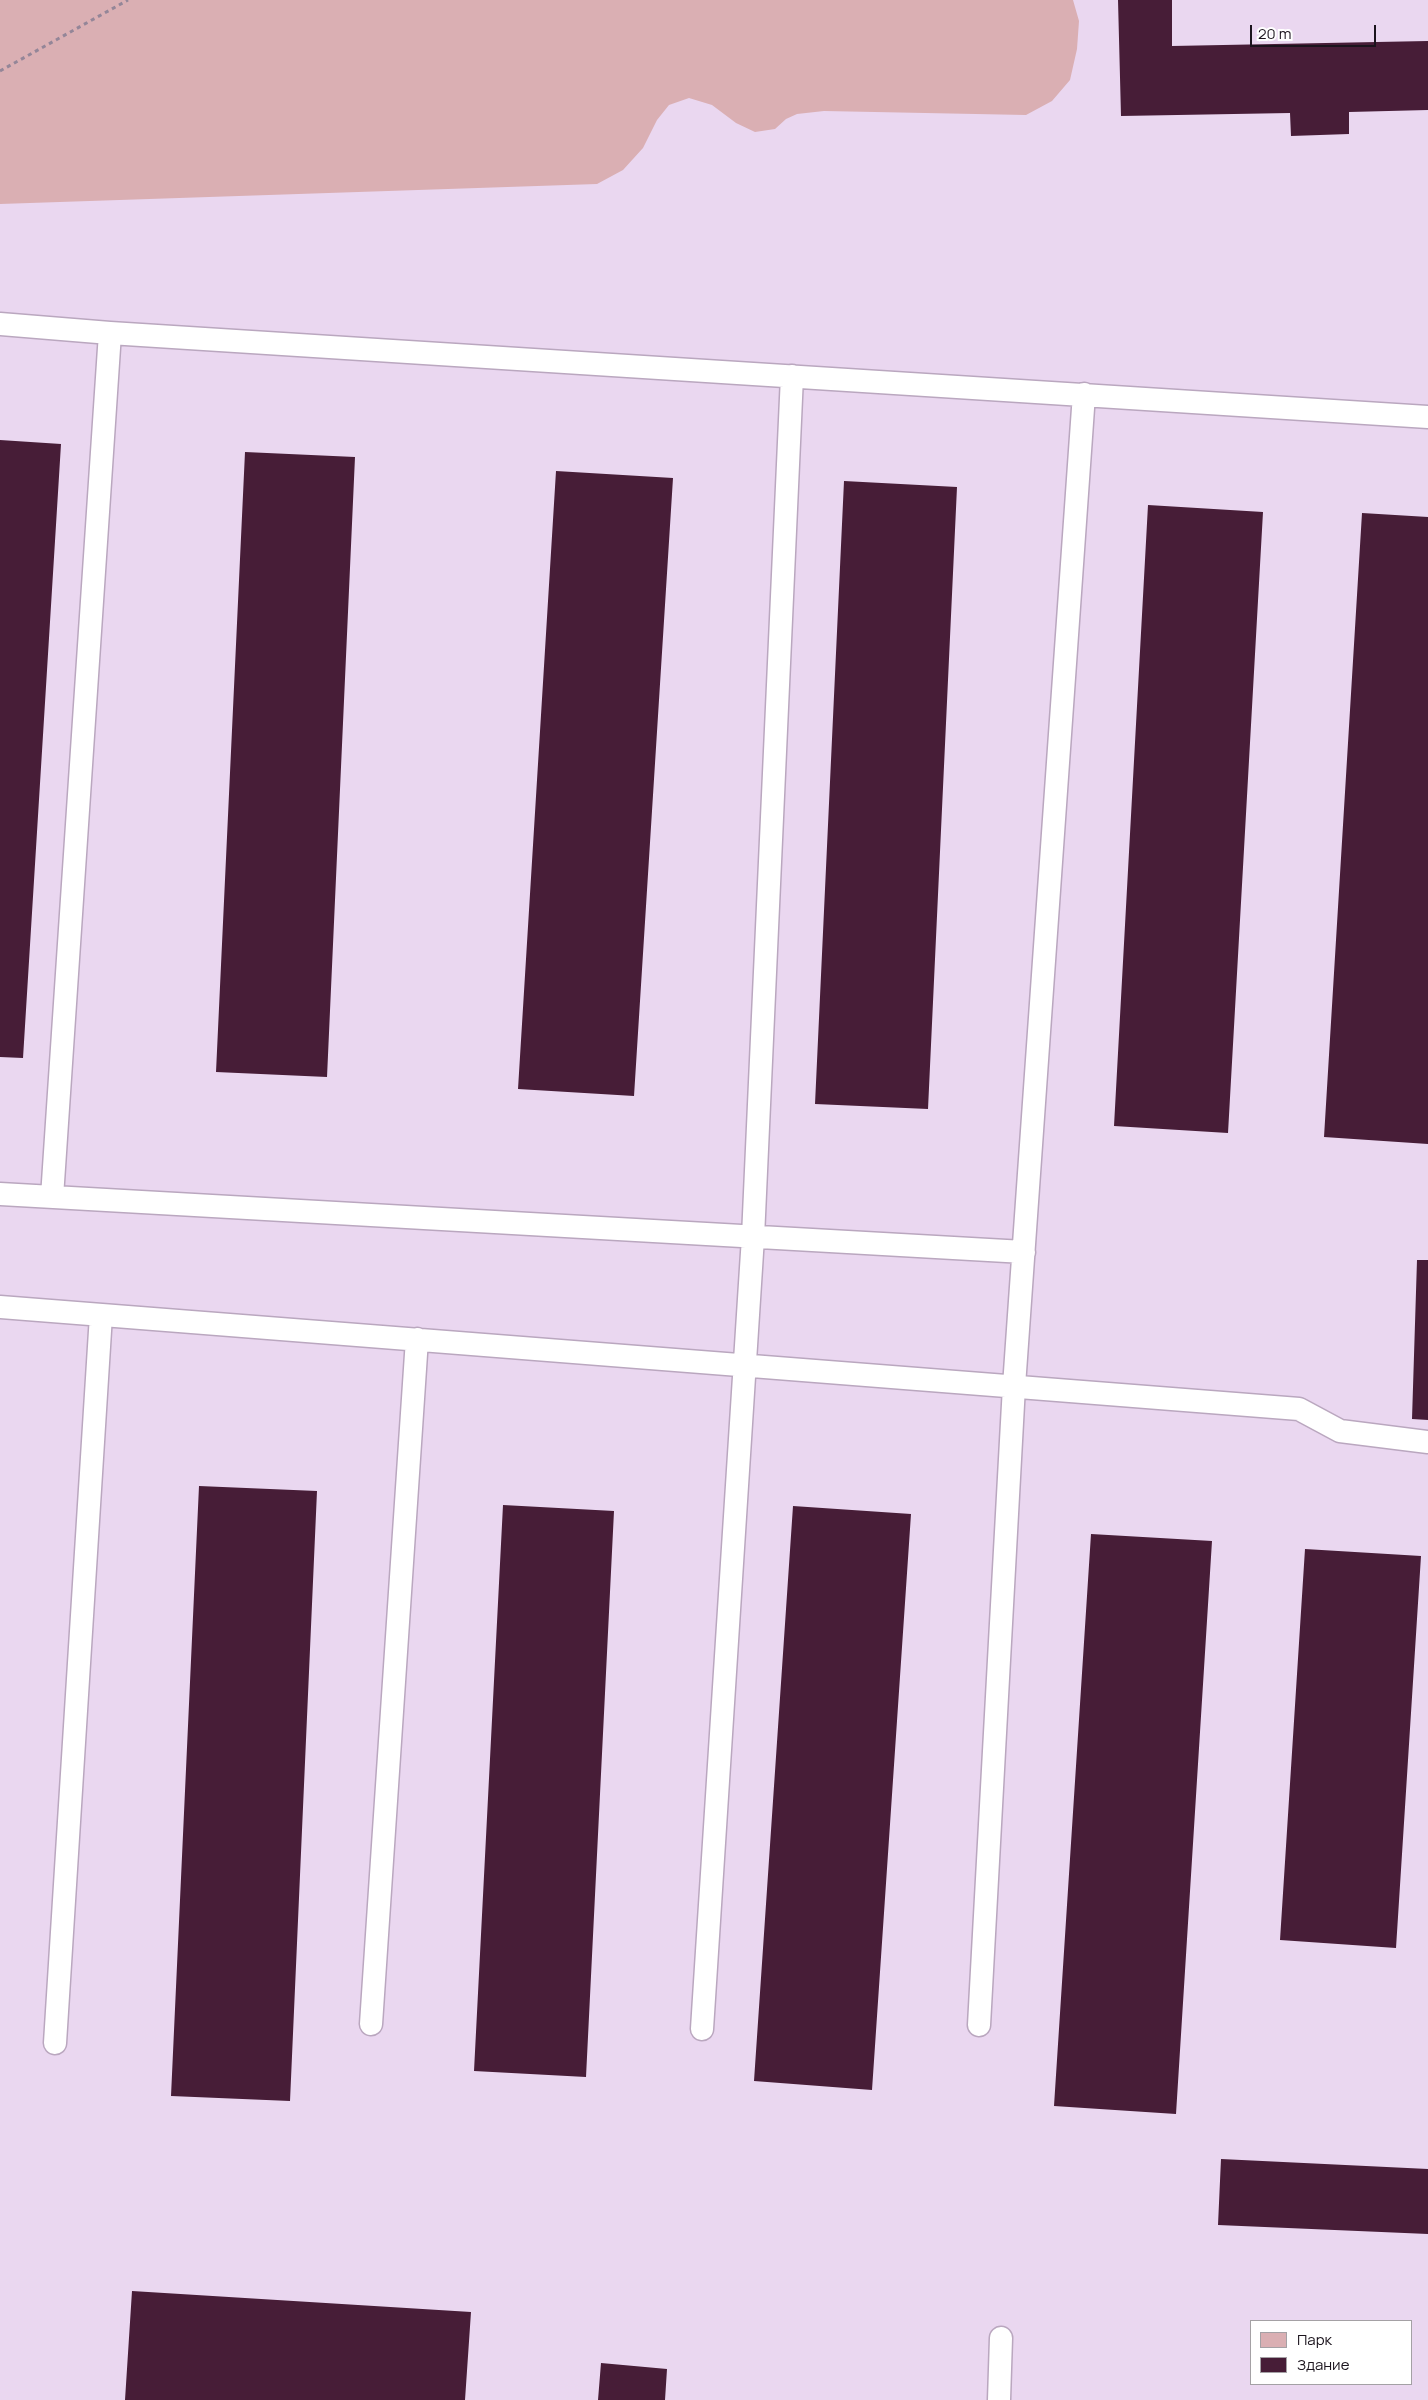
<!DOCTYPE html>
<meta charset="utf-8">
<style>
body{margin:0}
#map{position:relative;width:1428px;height:2400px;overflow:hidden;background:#ead7f0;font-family:Manrope,sans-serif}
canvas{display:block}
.legend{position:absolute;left:1250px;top:2320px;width:162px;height:65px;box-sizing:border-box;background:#fff;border:1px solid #a4a1a5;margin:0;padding:6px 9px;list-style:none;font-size:15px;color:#1b141d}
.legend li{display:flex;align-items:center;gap:10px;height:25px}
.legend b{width:25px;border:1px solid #a4a1a5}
.scale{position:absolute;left:1250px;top:25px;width:126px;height:22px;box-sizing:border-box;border:2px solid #1b141d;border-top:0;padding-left:6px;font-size:15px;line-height:18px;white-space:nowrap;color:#1b141d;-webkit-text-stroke:4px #fff;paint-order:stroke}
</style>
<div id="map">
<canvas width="1428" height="2400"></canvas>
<ul class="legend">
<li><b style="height:14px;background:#daafb3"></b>Парк</li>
<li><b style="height:14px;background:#471d37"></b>Здание</li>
</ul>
<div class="scale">20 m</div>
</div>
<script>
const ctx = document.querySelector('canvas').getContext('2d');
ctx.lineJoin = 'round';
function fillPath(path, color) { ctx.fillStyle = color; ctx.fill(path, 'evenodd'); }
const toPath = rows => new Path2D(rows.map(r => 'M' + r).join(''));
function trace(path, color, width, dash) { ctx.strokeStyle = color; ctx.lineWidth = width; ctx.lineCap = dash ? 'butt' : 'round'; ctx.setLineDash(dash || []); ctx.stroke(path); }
fillPath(toPath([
 [0,0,1073,0,1079,21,1077,49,1070,80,1052,101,1026,115,824,111,797,114,786,119,775,129,755,132,736,123,712,105,689,98,669,105,657,120,643,148,623,170,597,184,0,204]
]), '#daafb3');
fillPath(toPath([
 [1118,0,1172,0,1172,46,1428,41,1428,110,1349,112,1349,134,1291,136,1290,113,1121,116],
 [0,440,61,444,23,1058,0,1057],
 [245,452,355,457,327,1077,216,1072],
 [556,471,673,478,634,1096,518,1089],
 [844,481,957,487,928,1109,815,1104],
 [1148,505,1263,512,1228,1133,1114,1126],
 [1362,513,1428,517,1428,1144,1324,1137],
 [1417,1260,1428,1260,1428,1420,1412,1419],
 [199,1486,317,1491,290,2101,171,2096],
 [503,1505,614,1511,586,2077,474,2071],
 [793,1506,911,1514,872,2090,754,2081],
 [1091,1534,1212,1541,1176,2114,1054,2106],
 [1305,1549,1421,1556,1396,1948,1280,1940],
 [1221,2159,1428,2169,1428,2234,1218,2225],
 [132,2291,471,2312,465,2400,125,2400],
 [601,2363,667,2369,665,2400,598,2400]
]), '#471d37');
const lane = toPath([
 [0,324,110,333,1428,417],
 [0,1194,1024,1252],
 [52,1197,110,333],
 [0,1307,1299,1409,1340,1431,1428,1442],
 [371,2024,417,1339],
 [979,2025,1014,1386,1084,394],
 [702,2029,753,1237,792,376],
 [55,2043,101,1315],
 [999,2400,1001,2338]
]);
trace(lane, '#baa7bf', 25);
trace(toPath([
 [0,71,128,0]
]), '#948698', 3, [4, 4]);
trace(lane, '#fff', 22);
</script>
